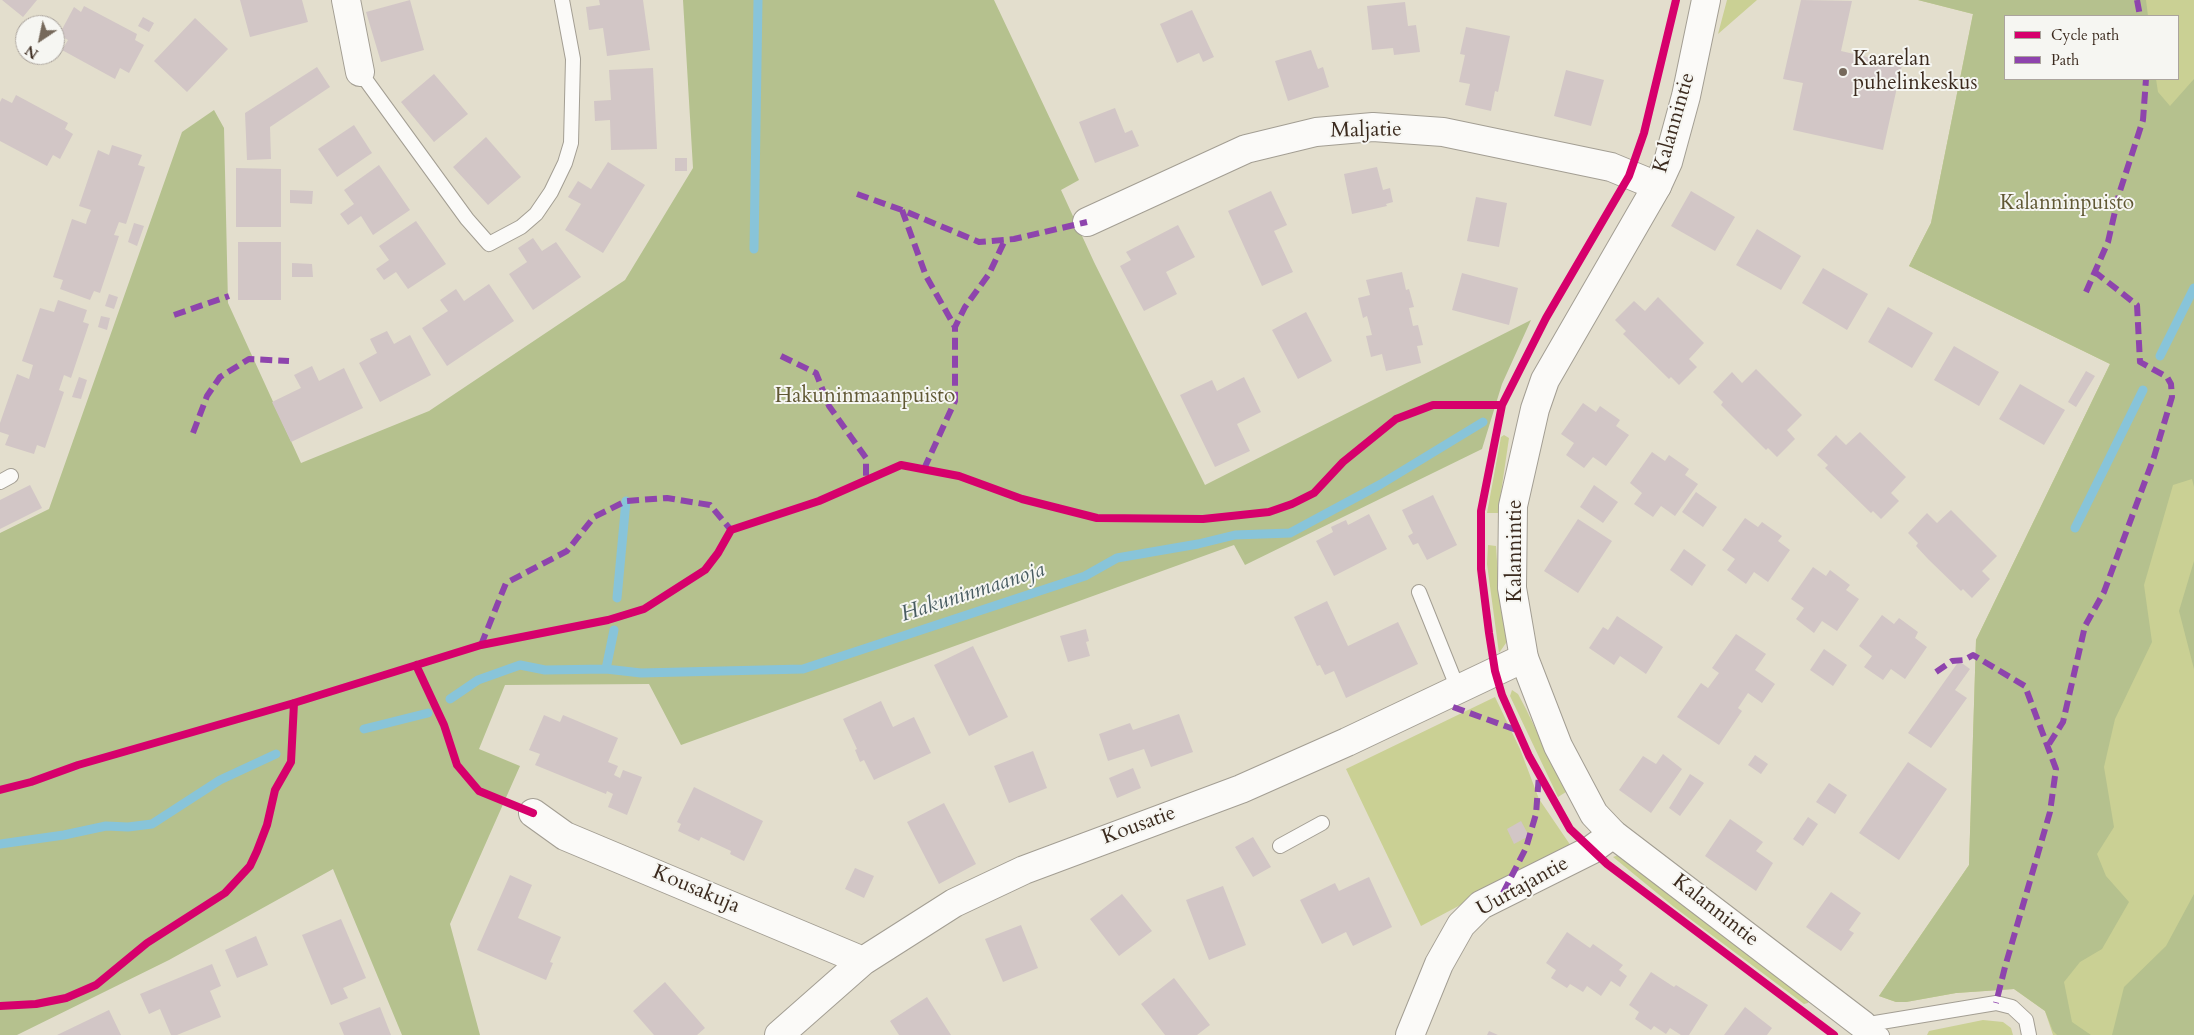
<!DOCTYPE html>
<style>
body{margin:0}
#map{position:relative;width:2194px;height:1035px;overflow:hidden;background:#e3decd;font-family:Cardo,serif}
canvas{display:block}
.legend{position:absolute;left:2004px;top:15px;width:175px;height:65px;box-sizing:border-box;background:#f6f6f2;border:1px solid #aba49d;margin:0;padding:6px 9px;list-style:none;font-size:15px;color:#3b2a1e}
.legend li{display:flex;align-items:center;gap:10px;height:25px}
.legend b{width:25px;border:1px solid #aba49d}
.north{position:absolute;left:15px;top:15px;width:50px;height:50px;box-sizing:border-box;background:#f6f6f2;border:1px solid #aba49d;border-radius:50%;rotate:214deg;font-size:14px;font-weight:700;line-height:20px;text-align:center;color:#3b2a1e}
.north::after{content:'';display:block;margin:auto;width:18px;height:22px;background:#76695b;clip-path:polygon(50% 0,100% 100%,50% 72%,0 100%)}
</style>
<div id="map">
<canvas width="2194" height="1035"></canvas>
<ul class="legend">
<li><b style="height:6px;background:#d6006c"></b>Cycle path</li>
<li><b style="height:6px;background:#8e44ad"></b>Path</li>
</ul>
<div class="north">N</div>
</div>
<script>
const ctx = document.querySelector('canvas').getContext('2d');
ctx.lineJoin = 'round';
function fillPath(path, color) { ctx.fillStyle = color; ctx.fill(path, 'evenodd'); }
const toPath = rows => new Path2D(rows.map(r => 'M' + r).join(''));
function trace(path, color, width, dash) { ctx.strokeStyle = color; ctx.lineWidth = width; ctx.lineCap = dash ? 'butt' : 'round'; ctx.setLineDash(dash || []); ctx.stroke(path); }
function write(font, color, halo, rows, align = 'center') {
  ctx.font = font + ' Cardo,serif'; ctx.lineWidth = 4; ctx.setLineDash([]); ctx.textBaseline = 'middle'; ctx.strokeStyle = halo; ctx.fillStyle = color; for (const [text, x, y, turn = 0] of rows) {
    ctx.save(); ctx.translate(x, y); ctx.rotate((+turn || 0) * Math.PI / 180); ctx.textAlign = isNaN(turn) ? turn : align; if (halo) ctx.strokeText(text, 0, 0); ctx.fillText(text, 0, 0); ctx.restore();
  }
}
fillPath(toPath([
 [1727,0,1757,0,1718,34],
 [1918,0,2194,0,2194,975,2186,1035,2053,1035,2045,1011,2014,989,1956,993,1906,1002,1896,1002,1879,996,1969,865,1976,640,2110,364,1909,266,1931,223,1973,14],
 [2005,16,2178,16,2178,79,2005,79],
 [1504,435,1509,438,1498,513,1487,513,1501,437],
 [1488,545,1496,546,1499,592,1506,636,1506,643,1499,653,1487,564],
 [1512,690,1518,694,1526,709,1566,792,1558,797,1510,696],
 [1495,697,1520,749,1539,799,1571,846,1421,926,1346,769],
 [1621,854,1811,997,1808,1003,1804,1004,1674,907,1613,857],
 [1983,1020,2003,1022,2011,1028,2013,1035,1927,1035,1929,1031]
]), '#cad094');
fillPath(toPath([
 [683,0,994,0,1079,180,1061,190,1094,262,1205,485,1531,320,1502,384,1482,449,1245,565,1234,545,681,745,649,684,505,685,479,749,520,766,450,924,480,1035,402,1035,333,869,169,960,17,1035,0,1035,0,533,49,509,182,132,214,110,224,128,228,303,301,463,429,411,625,280,693,168],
 [1918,0,2146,0,2148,16,2005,16,2005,79,2156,79,2158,92,2170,106,2194,79,2194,487,2192,479,2173,485,2144,585,2152,642,2115,719,2104,767,2114,827,2097,854,2106,876,2129,902,2102,949,2080,962,2064,982,2072,1022,2091,1035,2057,1035,2053,1031,2045,1011,2014,989,1956,993,1906,1002,1896,1002,1879,996,1969,865,1976,640,2110,364,1909,266,1931,223,1973,14],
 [2194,561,2194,669,2179,611],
 [2194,894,2194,1035,2112,1035,2124,987,2166,946]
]), '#b5c18e');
trace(toPath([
 [754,249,758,0],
 [2160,356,2194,288],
 [2075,528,2143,390],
 [617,598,626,501],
 [606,669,614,630],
 [450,699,478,680,520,665,545,670,606,669,641,673,803,669,1085,576,1117,558,1198,544,1235,535,1290,533,1381,484,1483,422],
 [364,729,428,713],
 [0,844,64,835,106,826,128,827,152,824,220,780,276,754]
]), '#88c4d9', 9);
fillPath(toPath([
 [2,0,37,0,23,17],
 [240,0,302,0,308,22,250,37],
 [410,0,424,50,381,62,366,12],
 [599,0,643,0,650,50,607,56,603,28,589,30,586,7,600,5],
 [1801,0,1852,1,1841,51,1902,65,1883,150,1793,130,1803,83,1783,79],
 [1405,2,1408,26,1416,25,1420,52,1394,55,1393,48,1372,50,1367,6],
 [84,6,137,34,135,40,144,45,129,73,120,68,115,79,62,50,68,40,59,35,74,7,81,12],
 [1192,10,1214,57,1203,62,1199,53,1177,63,1160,24],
 [143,17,154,23,149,32,138,26],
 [195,18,228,49,187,92,154,61],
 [1466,27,1510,36,1498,92,1495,91,1491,111,1465,105,1470,84,1459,82,1465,55,1460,54],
 [1311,50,1318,69,1323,67,1329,87,1288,101,1275,61],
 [317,67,330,87,270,127,271,159,247,160,245,113],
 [653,68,657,149,611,150,610,120,595,121,594,101,611,100,609,70],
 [1566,70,1604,80,1591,126,1554,116],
 [434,74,468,114,434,142,401,102],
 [16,95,68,123,65,129,73,134,60,159,53,155,47,166,0,141,0,102,2,98,12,103],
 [1115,108,1125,133,1132,130,1139,146,1095,163,1079,122],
 [354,125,372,153,337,177,318,149],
 [486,137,521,177,488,205,453,167],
 [112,145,142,155,138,165,145,167,126,224,119,222,114,235,119,236,100,293,94,291,90,300,60,289,63,280,53,277,72,219,86,224,87,220,91,210,79,206,98,150,109,155],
 [675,158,687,158,687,171,675,171],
 [608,162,645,185,603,253,565,230,581,204,568,197,578,181,591,189],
 [379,165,410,210,373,235,361,216,348,225,340,214,354,204,344,190],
 [1377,167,1383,190,1390,188,1393,202,1386,204,1387,206,1352,214,1344,174],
 [236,168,281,169,281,227,236,227],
 [290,190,313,191,312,204,290,203],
 [1271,191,1287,225,1274,231,1293,272,1262,286,1228,211],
 [1691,191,1735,217,1715,251,1671,226],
 [1476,197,1507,203,1499,247,1467,241],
 [416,221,446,264,408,289,396,272,384,280,376,269,389,260,379,246],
 [134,223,144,226,137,246,128,242],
 [1178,225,1195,257,1166,272,1177,294,1144,311,1120,266,1131,260,1126,252],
 [1757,229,1801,256,1781,290,1736,265],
 [533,238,542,251,556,242,581,277,533,310,509,274,527,262,518,248],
 [238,242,281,242,281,300,238,300],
 [292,263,312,264,313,277,292,277],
 [1823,268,1868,294,1847,330,1802,303],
 [1402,272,1406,290,1409,289,1414,307,1409,308,1413,326,1418,325,1423,345,1417,346,1421,363,1386,371,1382,354,1371,357,1366,336,1372,335,1367,316,1363,318,1358,298,1370,295,1366,280],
 [1462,273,1518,288,1509,325,1452,310],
 [489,284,514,321,447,366,422,328,448,311,440,300,456,289,464,301],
 [109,294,118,297,114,309,105,306],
 [1658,297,1704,343,1689,359,1697,367,1679,385,1671,377,1669,379,1623,334,1626,331,1615,320,1634,301,1645,311],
 [58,300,87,310,83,322,89,324,71,378,64,375,59,390,64,392,45,448,37,445,34,454,5,445,9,435,0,432,0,423,17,374,29,379,33,365,22,361,40,308,54,312],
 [1888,307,1933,333,1912,368,1868,342],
 [1306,312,1332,361,1298,379,1272,330],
 [101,316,110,318,107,330,98,327],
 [387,331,394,344,410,335,431,375,380,402,359,363,377,353,370,339],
 [1954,346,1999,372,1979,406,1934,380],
 [312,366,319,381,344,368,363,408,291,442,272,402,301,388,294,375],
 [1756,369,1802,415,1787,430,1795,439,1777,457,1768,448,1766,450,1721,405,1723,402,1713,392,1732,372,1742,383],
 [2086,371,2095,376,2076,407,2068,402],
 [79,377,87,380,81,399,72,397],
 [1244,377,1261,412,1237,424,1250,451,1215,467,1180,395,1212,380,1217,391],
 [2020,384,2065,410,2044,445,1999,419],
 [1583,403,1596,412,1600,406,1620,420,1616,426,1629,435,1606,466,1593,457,1584,468,1566,455,1574,443,1561,434],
 [1860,432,1906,477,1891,493,1899,501,1881,519,1873,511,1871,513,1825,468,1828,465,1817,455,1836,435,1846,445],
 [1652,452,1665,461,1669,455,1689,469,1685,475,1698,484,1675,516,1661,506,1653,517,1634,504,1642,493,1630,483],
 [30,485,42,508,0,529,0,500],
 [1594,485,1618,502,1603,523,1580,507],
 [1696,492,1717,507,1703,527,1682,512],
 [1433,495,1457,545,1427,560,1418,543,1413,545,1408,536,1413,533,1402,510],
 [1951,510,1997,556,1982,571,1990,579,1972,598,1963,589,1961,591,1928,559,1916,546,1918,543,1908,533,1927,513,1937,523],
 [1369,514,1387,549,1334,576,1316,541,1333,532,1331,527,1346,520,1348,525],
 [1745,518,1758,527,1762,522,1782,536,1778,541,1790,550,1768,582,1754,572,1746,584,1727,570,1735,559,1722,550],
 [1578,519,1612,541,1578,593,1544,571],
 [1684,549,1706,565,1692,586,1670,570],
 [1813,567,1826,576,1830,570,1850,585,1846,590,1859,599,1837,631,1822,621,1814,633,1796,619,1804,608,1791,599],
 [1327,601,1348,646,1398,622,1418,664,1346,698,1334,671,1325,675,1320,665,1317,666,1294,617],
 [1882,615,1894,624,1899,618,1918,632,1915,638,1927,647,1905,679,1891,669,1883,680,1864,667,1872,656,1859,646],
 [1617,616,1663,647,1646,674,1620,656,1614,665,1589,648,1603,627,1608,630],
 [1086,629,1089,641,1086,642,1090,656,1068,662,1060,636],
 [1736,634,1766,654,1755,670,1775,684,1762,703,1748,693,1738,708,1742,711,1719,745,1677,717,1701,683,1708,688,1719,673,1712,668],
 [973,646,1008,717,969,736,934,665],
 [1824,649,1847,665,1833,686,1810,670],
 [1959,661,1970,669,1955,690,1967,698,1931,748,1908,733],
 [881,701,893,727,914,717,931,753,874,780,864,760,860,762,855,750,857,749,843,719],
 [1179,714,1193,752,1151,767,1144,749,1108,761,1099,734,1130,723,1133,730],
 [544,715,560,722,563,715,618,738,608,762,618,766,614,775,620,778,623,770,642,777,627,815,608,807,613,794,607,791,606,794,535,765,540,754,529,750],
 [1033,751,1047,788,1009,803,994,766],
 [1663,754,1682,769,1651,813,1619,790,1643,756,1656,764],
 [1755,755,1768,764,1761,774,1748,765],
 [1908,762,1947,789,1899,860,1859,833],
 [1133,768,1141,788,1117,798,1109,778],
 [1690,774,1704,783,1680,816,1669,808],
 [1829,783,1847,795,1835,814,1816,802],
 [694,787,763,821,744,861,730,854,731,851,701,837,699,841,678,831,681,824,677,822],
 [944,803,976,864,939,884,907,822],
 [1808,817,1818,824,1803,846,1793,839],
 [1730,819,1763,842,1756,851,1773,863,1756,891,1705,856],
 [1521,821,1529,836,1514,844,1507,829],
 [1253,837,1271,867,1253,877,1235,847],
 [855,868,874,876,864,898,845,889],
 [510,875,532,885,518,918,561,937,550,962,553,963,546,980,477,950],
 [1369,877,1392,927,1353,946,1346,932,1322,944,1300,900,1335,883,1339,891],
 [1223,886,1246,945,1209,960,1186,900],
 [1831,892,1861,913,1849,930,1854,933,1841,951,1806,927],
 [1122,894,1152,931,1119,956,1090,919],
 [341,919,366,978,343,988,348,998,331,1005,302,935],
 [1021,925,1038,968,1003,982,985,939],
 [1567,932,1590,948,1593,944,1623,965,1619,970,1627,976,1620,987,1611,981,1601,996,1587,986,1583,992,1570,984,1567,988,1551,978,1556,970,1546,963],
 [256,936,268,965,237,978,225,950],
 [212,964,221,986,210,991,221,1017,177,1035,171,1035,160,1009,149,1014,140,994],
 [1651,972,1674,987,1676,985,1708,1005,1689,1035,1681,1035,1670,1028,1666,1034,1654,1026,1651,1030,1635,1019,1639,1012,1629,1005],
 [1174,978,1210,1025,1197,1035,1165,1035,1141,1004],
 [665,982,705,1028,697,1035,654,1035,633,1011],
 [927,997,951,1035,899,1035,890,1021],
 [380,1007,391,1035,344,1035,339,1023],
 [1745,1007,1772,1028,1767,1035,1724,1035],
 [109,1010,121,1035,57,1035],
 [1489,1031,1498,1035,1487,1035]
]), '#d2c6c6');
const service = toPath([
 [360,72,467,219,489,244,521,227,536,214,551,192,565,163,571,143,573,59,562,0],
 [0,482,11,476],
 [1419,592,1458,689],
 [1280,846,1322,823],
 [1863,1025,1996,1003,2012,1007,2026,1020,2029,1035],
 [1863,1025,1882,1035]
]);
const minor = toPath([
 [346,0,360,72],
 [1087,222,1246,149,1316,132,1373,127,1443,132,1611,167,1657,186],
 [533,813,565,836,863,961],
 [779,1035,863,961,954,903,1024,870,1241,789,1347,742,1524,658],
 [1410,1035,1439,964,1461,925,1481,905,1591,850,1613,834]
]);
const tertiary = toPath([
 [1706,0,1686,96,1668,162,1657,186,1545,380,1535,409,1513,506,1512,588,1524,658,1558,746,1594,814,1613,834,1863,1025]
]);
trace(service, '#a39e93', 16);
trace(minor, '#a39e93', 30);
trace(tertiary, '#a39e93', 30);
trace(service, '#fbfaf8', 14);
trace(minor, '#fbfaf8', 28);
trace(tertiary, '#fbfaf8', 28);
trace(toPath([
 [2137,0,2140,16],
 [857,194,902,210,979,242,1014,239,1087,222],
 [902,210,926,276,955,327],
 [2086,292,2108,242,2119,194,2143,120,2146,79],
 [174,315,229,296],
 [781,356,816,373,829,406,866,458,866,480],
 [193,433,207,396,220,377,249,359,289,361],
 [924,469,955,401,955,327,965,307,989,274,1005,240],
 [481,645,506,583,567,551,594,517,626,501,667,498,710,505,731,530],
 [1936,672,1952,661,1964,660,1973,655,2025,686,2056,769,2050,812,2005,967,1996,1003],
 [1453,707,1519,731],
 [2049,744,2063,722,2085,626,2104,592,2154,457,2172,397,2171,384,2167,377,2140,362,2137,305,2095,272],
 [1503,893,1526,848,1536,814,1539,775]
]), '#8e44ad', 6, [12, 6]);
trace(toPath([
 [1676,0,1644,133,1629,176,1546,318,1502,405,1481,511,1481,569,1489,633,1495,671,1502,695,1529,756,1570,829,1607,864,1834,1035],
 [416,665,444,725,457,765,479,791,533,813],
 [0,790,31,782,78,765,294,703,481,645,608,620,644,609,705,570,718,553,731,530,819,501,901,465,959,476,1022,499,1097,518,1203,519,1269,512,1292,504,1314,493,1343,462,1396,419,1433,405,1502,405],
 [0,1006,36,1004,66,998,96,985,147,943,225,893,238,879,250,866,257,851,267,825,275,790,291,762,294,703]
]), '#d6006c', 8);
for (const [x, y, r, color] of [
 [1843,72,5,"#76695b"]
]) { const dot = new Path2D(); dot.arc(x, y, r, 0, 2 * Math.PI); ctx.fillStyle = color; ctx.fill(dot); trace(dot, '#f6f6f2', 2); }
write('21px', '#3b2a1e', '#f6f6f2', [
 ["Kaarelan",1853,60],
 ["puhelinkeskus",1853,84]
], 'left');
write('21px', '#3b2a1e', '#f6f6f2', [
 ["Kalannintie",1675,123,-74],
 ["Maljatie",1366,131,-1],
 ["Kalannintie",1516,551,-90],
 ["Kousatie",1139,826,-20],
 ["Uurtajantie",1523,887,-29],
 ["Kousakuja",696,890,23],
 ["Kalannintie",1715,911,38]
]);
write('21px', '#605834', '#f6f6f2', [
 ["Kalanninpuisto",2067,204],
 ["Hakuninmaanpuisto",865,397]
]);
write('italic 22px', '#485c61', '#f6f6f2', [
 ["Hakuninmaanoja",973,593,-18]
]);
</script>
